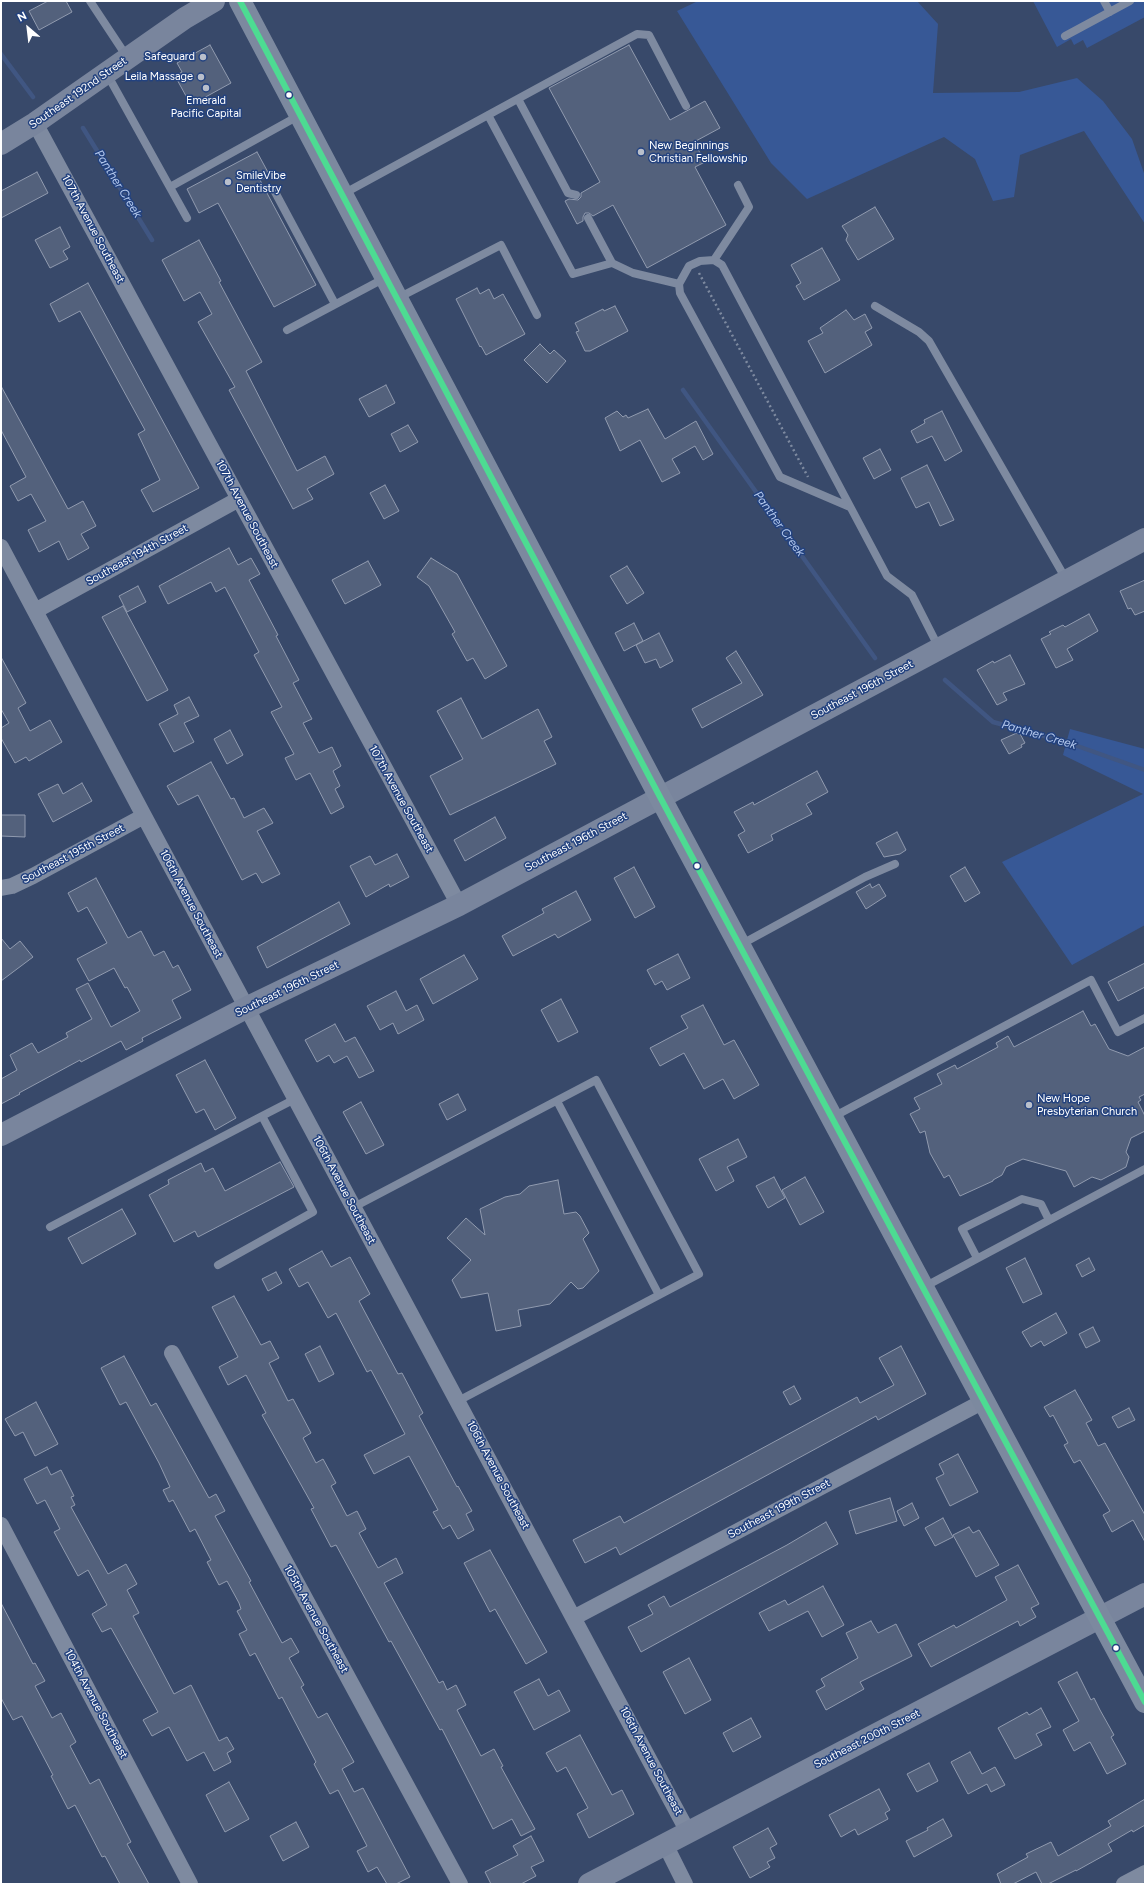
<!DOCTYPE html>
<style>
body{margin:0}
#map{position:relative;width:1146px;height:1885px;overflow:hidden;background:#38496a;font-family:Figtree,sans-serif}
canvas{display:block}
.frame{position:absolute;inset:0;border:2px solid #fff;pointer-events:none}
.north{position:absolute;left:8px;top:8px;width:40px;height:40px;-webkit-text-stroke:3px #23427f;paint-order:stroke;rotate:332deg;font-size:11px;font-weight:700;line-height:16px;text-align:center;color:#fff}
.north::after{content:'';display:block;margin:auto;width:14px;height:18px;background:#fff;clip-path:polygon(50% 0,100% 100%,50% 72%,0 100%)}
</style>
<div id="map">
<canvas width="1146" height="1885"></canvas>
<div class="frame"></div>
<div class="north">N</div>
</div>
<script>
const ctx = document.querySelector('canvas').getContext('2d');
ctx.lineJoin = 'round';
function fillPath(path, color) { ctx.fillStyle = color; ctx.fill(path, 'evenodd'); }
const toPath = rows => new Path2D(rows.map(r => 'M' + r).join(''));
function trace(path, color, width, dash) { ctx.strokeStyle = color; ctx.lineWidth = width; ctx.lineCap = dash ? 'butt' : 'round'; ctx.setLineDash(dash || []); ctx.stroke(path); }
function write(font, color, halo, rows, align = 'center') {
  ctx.font = font + ' Figtree,sans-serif'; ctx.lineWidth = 3; ctx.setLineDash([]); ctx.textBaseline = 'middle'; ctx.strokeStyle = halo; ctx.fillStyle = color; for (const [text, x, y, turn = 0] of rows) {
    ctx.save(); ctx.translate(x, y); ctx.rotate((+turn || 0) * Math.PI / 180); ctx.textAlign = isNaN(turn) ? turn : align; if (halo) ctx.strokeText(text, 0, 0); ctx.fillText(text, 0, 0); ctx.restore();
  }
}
fillPath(toPath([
 [698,1,917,1,938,24,933,93,1019,92,1077,78,1103,101,1132,139,1145,176,1145,224,1084,131,1020,155,1014,197,993,201,975,159,944,137,807,199,771,163,677,11],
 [1033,1,1145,1,1145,17,1087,48,1083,40,1074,45,1071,39,1057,47],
 [1070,729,1145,749,1145,925,1072,965,1002,862,1143,794,1063,755]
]), '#375896');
trace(toPath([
 [1,54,33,97],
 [83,128,152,240],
 [683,390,875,658],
 [945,680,993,722,1066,742,1145,770]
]), '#405682', 4.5);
const building = toPath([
 [48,1,66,1,72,12,39,30,29,11,48,1],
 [210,45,231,83,191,105,175,76,182,72,177,63,210,45],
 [629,45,670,120,705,101,720,128,694,142,705,162,695,167,726,225,647,268,613,205,593,216,589,213,585,213,583,217,583,221,577,224,565,201,569,199,578,200,581,197,581,193,600,182,549,88,629,45],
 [257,152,270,176,260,180,316,285,274,307,218,203,199,213,187,189,257,152],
 [37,172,48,193,1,218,1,191,37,172],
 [875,207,894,239,858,260,846,240,848,235,842,226,875,207],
 [60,227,70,247,63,251,68,259,50,268,35,240,60,227],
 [199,240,221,281,219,282,262,362,246,371,297,471,325,456,334,474,307,489,313,499,293,509,229,390,235,387,198,322,212,314,200,292,184,301,162,260,199,240],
 [822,248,840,280,804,300,796,286,801,283,791,265,822,248],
 [88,283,199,488,153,512,141,490,160,480,138,434,145,430,80,311,59,322,50,304,88,283],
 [477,288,480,294,489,289,494,299,503,294,525,334,486,355,481,346,480,347,456,299,477,288],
 [615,306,628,331,590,351,585,351,576,332,579,331,575,323,603,309,604,311,615,306],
 [846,310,854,320,865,314,872,328,865,332,872,345,825,373,808,341,823,333,820,328,846,310],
 [540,344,550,354,554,350,566,361,547,383,524,360,540,344],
 [386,385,395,403,369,417,359,399,386,385],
 [1,386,68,509,83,501,96,526,81,534,89,548,68,560,59,541,39,552,28,530,46,521,31,494,18,501,10,486,26,477,1,430,1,386],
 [648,409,665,439,696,421,713,454,703,460,695,446,672,459,680,473,662,482,640,440,620,451,605,418,617,411,623,417,626,415,628,418,648,409],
 [942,411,962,451,945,461,932,436,917,443,911,431,925,423,924,420,942,411],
 [408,425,418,442,400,452,391,434,408,425],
 [880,449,891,470,874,479,863,458,880,449],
 [927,465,954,520,940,526,929,502,916,508,901,478,927,465],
 [385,485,399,511,384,519,370,493,385,485],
 [229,548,238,565,251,558,260,574,249,580,278,635,276,636,299,680,293,683,312,719,303,723,319,753,332,747,341,766,333,771,340,786,335,789,344,807,331,814,310,773,296,780,285,758,294,754,271,712,282,707,254,655,259,652,225,587,216,592,211,582,168,604,159,586,229,548],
 [431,558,457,574,507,666,485,679,473,658,467,661,452,634,455,632,429,586,417,577,431,558],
 [368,561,381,585,345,604,332,580,368,561],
 [627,566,644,593,627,604,610,576,627,566],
 [1145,580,1145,611,1135,615,1131,608,1128,609,1120,591,1145,580],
 [138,586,146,602,127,612,119,596,138,586],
 [123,606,168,690,147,701,102,617,123,606],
 [1089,614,1098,631,1067,649,1073,660,1056,668,1041,639,1051,634,1049,632,1063,625,1065,627,1089,614],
 [634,623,643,641,624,651,615,633,634,623],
 [659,633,673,661,660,668,656,659,645,663,636,645,659,633],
 [736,651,763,695,702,728,692,709,742,683,726,658,736,651],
 [1010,655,1025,684,1003,693,1007,700,997,705,977,670,993,661,994,663,1010,655],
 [1,657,26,703,18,708,30,731,50,720,62,742,29,761,26,757,15,763,1,738,1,728,9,723,1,709,1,657],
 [189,697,199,716,184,723,194,742,174,752,159,724,178,714,174,705,189,697],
 [461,698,482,739,538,709,552,737,544,741,556,764,450,815,430,776,463,759,437,711,461,698],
 [230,730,243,755,227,764,214,739,230,730],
 [1019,732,1025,743,1021,745,1022,747,1009,754,1001,740,1019,732],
 [211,762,231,799,234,798,244,818,264,808,273,823,257,831,280,874,262,883,256,873,242,880,198,795,178,805,167,786,211,762],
 [817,771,828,792,806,804,812,814,771,835,773,840,748,853,738,835,745,831,734,812,753,802,754,805,817,771],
 [82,783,92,801,53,822,38,794,58,784,63,794,82,783],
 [1,815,25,815,25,837,1,836,1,815],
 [495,817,506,838,465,861,454,840,495,817],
 [897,832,906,850,900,854,884,857,876,843,897,832],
 [397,854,409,877,390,887,389,884,366,897,350,866,370,856,375,865,397,854],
 [634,867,655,907,635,918,614,878,634,867],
 [965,867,980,893,965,902,950,876,965,867],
 [96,878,128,938,141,931,154,956,164,951,173,968,178,965,191,990,172,1000,181,1018,142,1038,143,1041,126,1050,121,1041,81,1062,80,1060,19,1093,20,1094,1,1104,1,1079,17,1070,10,1055,32,1043,38,1053,68,1037,66,1033,92,1019,76,989,88,983,111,1027,140,1011,127,987,125,988,114,968,89,981,77,959,107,943,87,907,78,912,68,893,96,878],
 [870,884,872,888,879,884,886,896,866,909,856,892,870,884],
 [576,891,591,920,558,938,555,934,513,956,502,936,544,913,542,909,576,891],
 [339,902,350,924,267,968,257,947,339,902],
 [1,938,10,949,20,941,33,957,1,981,1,938],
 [678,954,690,978,667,990,662,981,655,985,647,970,678,954],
 [464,955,478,979,433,1004,420,979,464,955],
 [1145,963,1145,987,1118,1001,1108,982,1145,963],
 [396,991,406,1011,417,1005,424,1020,398,1034,393,1023,380,1030,367,1006,396,991],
 [561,999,578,1032,558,1042,541,1010,561,999],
 [703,1005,724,1045,734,1040,759,1085,734,1099,723,1079,704,1089,684,1053,660,1066,650,1048,688,1028,681,1016,703,1005],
 [1083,1011,1091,1026,1095,1024,1109,1049,1128,1056,1145,1047,1145,1094,1139,1097,1141,1100,1138,1102,1145,1116,1145,1131,1131,1138,1126,1152,1129,1157,1126,1167,1101,1180,1092,1177,1074,1187,1066,1171,1023,1159,1006,1167,1002,1175,993,1180,993,1181,960,1196,949,1175,944,1178,930,1153,925,1131,920,1133,910,1114,920,1109,914,1098,942,1084,937,1074,955,1065,957,1069,998,1047,996,1043,1008,1036,1014,1047,1083,1011],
 [335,1024,345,1042,355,1037,374,1071,359,1078,347,1056,334,1063,329,1055,317,1062,305,1040,335,1024],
 [205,1060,236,1118,215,1130,204,1109,196,1113,176,1075,205,1060],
 [458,1094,466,1110,447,1120,439,1104,458,1094],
 [361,1102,384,1145,366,1154,343,1112,361,1102],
 [738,1139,747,1157,727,1167,734,1181,716,1191,699,1159,738,1139],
 [280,1162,294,1187,198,1237,195,1231,174,1242,149,1195,169,1184,168,1180,201,1163,205,1172,213,1168,225,1191,280,1162],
 [774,1177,785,1198,768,1208,756,1186,774,1177],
 [805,1177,824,1212,800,1225,782,1190,805,1177],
 [558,1180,564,1214,576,1212,580,1216,589,1233,583,1239,599,1271,583,1288,578,1289,571,1282,550,1304,518,1310,521,1326,496,1331,488,1293,461,1298,452,1280,471,1260,447,1238,466,1218,485,1235,480,1209,505,1197,520,1194,529,1186,558,1180],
 [122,1209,136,1234,82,1264,68,1238,122,1209],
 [322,1251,331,1267,350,1257,370,1294,359,1301,398,1374,402,1373,423,1413,419,1416,457,1487,458,1486,472,1511,466,1514,474,1530,458,1539,450,1525,443,1529,433,1512,438,1510,409,1456,374,1474,364,1455,405,1434,371,1370,367,1372,336,1313,328,1318,308,1282,299,1287,289,1269,322,1251],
 [1025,1258,1042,1294,1023,1303,1006,1268,1025,1258],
 [1089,1258,1095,1270,1082,1277,1076,1265,1089,1258],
 [276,1272,282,1283,268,1291,262,1279,276,1272],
 [234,1296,261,1345,270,1341,279,1358,269,1363,288,1401,293,1399,311,1433,303,1438,316,1463,323,1459,336,1483,331,1486,347,1516,357,1511,366,1529,359,1533,378,1568,396,1558,403,1573,384,1583,439,1683,443,1681,447,1690,456,1685,466,1705,457,1710,481,1756,494,1749,503,1766,501,1767,535,1829,521,1836,512,1819,493,1829,442,1729,440,1730,391,1641,389,1642,336,1545,331,1547,311,1509,314,1508,262,1415,266,1413,246,1375,228,1385,219,1367,238,1357,212,1307,234,1296],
 [1056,1313,1067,1333,1044,1346,1041,1341,1031,1347,1022,1332,1056,1313],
 [1093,1327,1100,1341,1086,1348,1079,1334,1093,1327],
 [320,1346,334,1374,319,1382,305,1354,320,1346],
 [901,1346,926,1394,878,1420,876,1416,620,1555,616,1547,585,1563,573,1540,620,1516,624,1523,857,1397,860,1403,894,1385,879,1358,901,1346],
 [124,1356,151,1406,156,1403,209,1498,216,1494,225,1511,215,1516,251,1581,249,1582,282,1643,291,1638,299,1652,289,1658,304,1685,301,1687,318,1718,327,1713,354,1762,342,1769,354,1792,363,1788,410,1877,396,1884,387,1884,377,1867,368,1872,357,1851,367,1846,338,1790,330,1794,314,1764,316,1762,282,1697,279,1699,255,1653,250,1656,239,1634,247,1630,237,1611,241,1609,239,1603,227,1581,219,1585,207,1562,211,1560,195,1529,190,1532,173,1500,169,1502,163,1490,170,1487,159,1463,126,1402,120,1405,101,1368,124,1356],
 [794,1386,801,1399,790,1405,783,1392,794,1386],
 [1075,1390,1092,1420,1086,1423,1098,1446,1105,1443,1145,1515,1145,1542,1133,1520,1112,1532,1103,1515,1110,1511,1080,1460,1074,1463,1064,1445,1068,1443,1053,1415,1050,1417,1044,1407,1075,1390],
 [36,1402,58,1444,35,1456,23,1432,15,1436,5,1419,36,1402],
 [1129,1408,1135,1420,1118,1428,1112,1417,1129,1408],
 [958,1454,978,1492,950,1506,936,1478,944,1474,939,1464,958,1454],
 [47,1467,51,1475,61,1470,74,1496,71,1497,75,1505,71,1507,108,1574,126,1564,137,1584,127,1590,139,1613,133,1616,174,1694,191,1685,219,1741,227,1737,234,1749,227,1753,231,1762,214,1771,204,1752,187,1761,169,1727,152,1736,143,1720,158,1712,111,1628,102,1632,92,1614,107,1605,88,1570,78,1576,54,1532,60,1529,45,1500,37,1504,24,1479,47,1467],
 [890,1498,897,1521,856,1534,849,1511,890,1498],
 [912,1503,919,1518,904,1526,897,1511,912,1503],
 [943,1518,953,1537,935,1546,925,1528,943,1518],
 [826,1522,838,1544,641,1652,628,1627,653,1614,648,1605,664,1596,670,1607,787,1545,826,1522],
 [969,1527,973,1533,979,1530,999,1565,976,1577,953,1535,969,1527],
 [490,1550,547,1652,526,1664,495,1609,490,1612,464,1563,490,1550],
 [1018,1565,1039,1604,1031,1608,1036,1617,1020,1626,1018,1621,931,1667,918,1644,954,1625,956,1628,1007,1600,995,1577,1018,1565],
 [823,1586,844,1625,822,1637,808,1611,769,1631,759,1613,785,1600,788,1605,823,1586],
 [1,1603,33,1664,35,1663,45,1681,35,1686,52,1718,61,1713,76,1742,70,1746,90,1784,99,1779,131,1842,127,1844,149,1884,120,1884,105,1856,102,1857,75,1805,68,1809,51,1776,53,1775,22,1716,13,1720,1,1698,1,1603],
 [871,1621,878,1633,896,1624,912,1656,860,1682,864,1689,826,1710,816,1691,825,1686,821,1679,858,1658,846,1633,871,1621],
 [689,1658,711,1700,685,1714,663,1672,689,1658],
 [1077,1672,1091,1700,1094,1698,1100,1710,1114,1735,1111,1737,1126,1764,1107,1774,1090,1742,1074,1751,1063,1730,1079,1721,1058,1682,1077,1672],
 [539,1679,548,1696,559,1690,570,1711,534,1730,514,1692,539,1679],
 [1041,1708,1051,1727,1036,1734,1042,1745,1015,1759,998,1728,1027,1712,1029,1715,1041,1708],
 [751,1718,761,1737,733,1752,723,1733,751,1718],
 [580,1735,612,1795,622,1790,634,1814,589,1838,577,1814,588,1808,566,1767,557,1772,546,1753,580,1735],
 [970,1752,982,1774,995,1767,1005,1785,991,1792,987,1784,968,1794,951,1762,970,1752],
 [929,1763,938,1781,917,1792,907,1774,929,1763],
 [229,1782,249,1819,225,1832,206,1795,229,1782],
 [879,1789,890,1810,885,1813,888,1819,858,1835,855,1829,841,1837,829,1815,879,1789],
 [1145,1799,1145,1825,1133,1832,1132,1830,1108,1844,1112,1851,1076,1871,1076,1870,1048,1884,1042,1884,1036,1872,1013,1884,1001,1884,997,1874,1028,1857,1026,1854,1051,1842,1058,1856,1111,1826,1108,1821,1145,1799],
 [943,1819,952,1836,914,1857,906,1841,928,1830,927,1828,943,1819],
 [296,1822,309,1847,283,1861,270,1836,296,1822],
 [768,1828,777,1844,770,1848,775,1858,767,1862,770,1867,750,1878,733,1847,768,1828],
 [531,1836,544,1861,531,1867,536,1876,521,1884,491,1884,485,1872,518,1855,513,1846,531,1836]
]);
fillPath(building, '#53617c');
trace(building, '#919baf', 1);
trace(toPath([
 [699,273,808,477]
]), '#7e8aa0', 2.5, [2, 3]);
trace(toPath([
 [90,1,127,57],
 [1104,1,1110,12],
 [1065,36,1130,1],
 [107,74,187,218],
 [518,99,568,193,576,195],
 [488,115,573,274,612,263,588,218],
 [170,187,300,115],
 [275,192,335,304],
 [343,194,637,34,649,35,686,106],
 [714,260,749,207,738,185],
 [612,263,633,273,679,284],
 [398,298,501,245,537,315],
 [875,306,919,332,929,341,1067,581],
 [287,330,385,278],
 [850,507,780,477,680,293,679,284,689,266,700,261,714,260,722,265,887,576,912,595,939,648],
 [740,945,865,877,895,864],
 [557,1101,659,1295],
 [833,1117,1091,980,1118,1032,1145,1018],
 [354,1207,596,1080,699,1274,458,1401],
 [50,1227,262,1116],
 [977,1258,962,1229,1022,1199,1041,1204,1049,1220],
 [218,1265,313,1212,262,1116,295,1099],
 [924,1287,1145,1169]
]), '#7e8aa0', 8);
trace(toPath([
 [35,123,459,905],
 [1,547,144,816,688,1832],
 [35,611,239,499],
 [1,888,12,886,33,876,144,816],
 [172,1353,460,1884],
 [1,1525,190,1884],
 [575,1617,984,1401],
 [665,1844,685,1884],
 [1124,1884,1145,1873]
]), '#7e8aa0', 16);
trace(toPath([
 [1,144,35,123,185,18,214,1],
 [1,1135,246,1008,459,905,1145,539],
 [589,1884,1145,1594]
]), '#79859d', 22);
trace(toPath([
 [240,1,660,797,1145,1702]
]), '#7c899f', 22);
trace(toPath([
 [240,1,660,797,1145,1702]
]), '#4ddb92', 6);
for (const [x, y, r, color] of [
 [203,57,4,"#b9bfcb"],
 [201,77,4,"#b9bfcb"],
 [206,88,4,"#b9bfcb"],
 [289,95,3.5,"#fff"],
 [641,152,4,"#b9bfcb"],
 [228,182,4,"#b9bfcb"],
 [697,866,3.5,"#fff"],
 [1029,1105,4,"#b9bfcb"],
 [1116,1648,3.5,"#fff"]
]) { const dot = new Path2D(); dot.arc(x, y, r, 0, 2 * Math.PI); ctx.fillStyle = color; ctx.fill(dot); trace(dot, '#23427f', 1.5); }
write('11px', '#fff', '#23427f', [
 ["Safeguard",195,57,"right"],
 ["Leila Massage",193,77,"right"],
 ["Emerald",206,101,"center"],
 ["Pacific Capital",206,114,"center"],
 ["New Beginnings",649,146],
 ["Christian Fellowship",649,159],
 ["SmileVibe",236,176],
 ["Dentistry",236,189],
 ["New Hope",1037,1099],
 ["Presbyterian Church",1037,1112]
], 'left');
write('11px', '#fff', '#23427f', [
 ["Southeast 192nd Street",78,93,-35],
 ["107th Avenue Southeast",93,229,62],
 ["107th Avenue Southeast",247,514,62],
 ["Southeast 194th Street",137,555,-29],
 ["Southeast 196th Street",862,690,-28],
 ["107th Avenue Southeast",401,799,61],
 ["Southeast 196th Street",576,842,-28],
 ["Southeast 195th Street",73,854,-28],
 ["106th Avenue Southeast",191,904,62],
 ["Southeast 196th Street",287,989,-26],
 ["106th Avenue Southeast",344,1190,62],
 ["106th Avenue Southeast",498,1475,62],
 ["Southeast 199th Street",779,1509,-28],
 ["105th Avenue Southeast",316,1619,61],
 ["104th Avenue Southeast",96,1704,62],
 ["Southeast 200th Street",867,1739,-27],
 ["106th Avenue Southeast",651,1761,62]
]);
write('italic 12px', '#b4c9ee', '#23427f', [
 ["Panther Creek",118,184,58],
 ["Panther Creek",779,524,54],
 ["Panther Creek",1039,735,16]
]);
</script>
